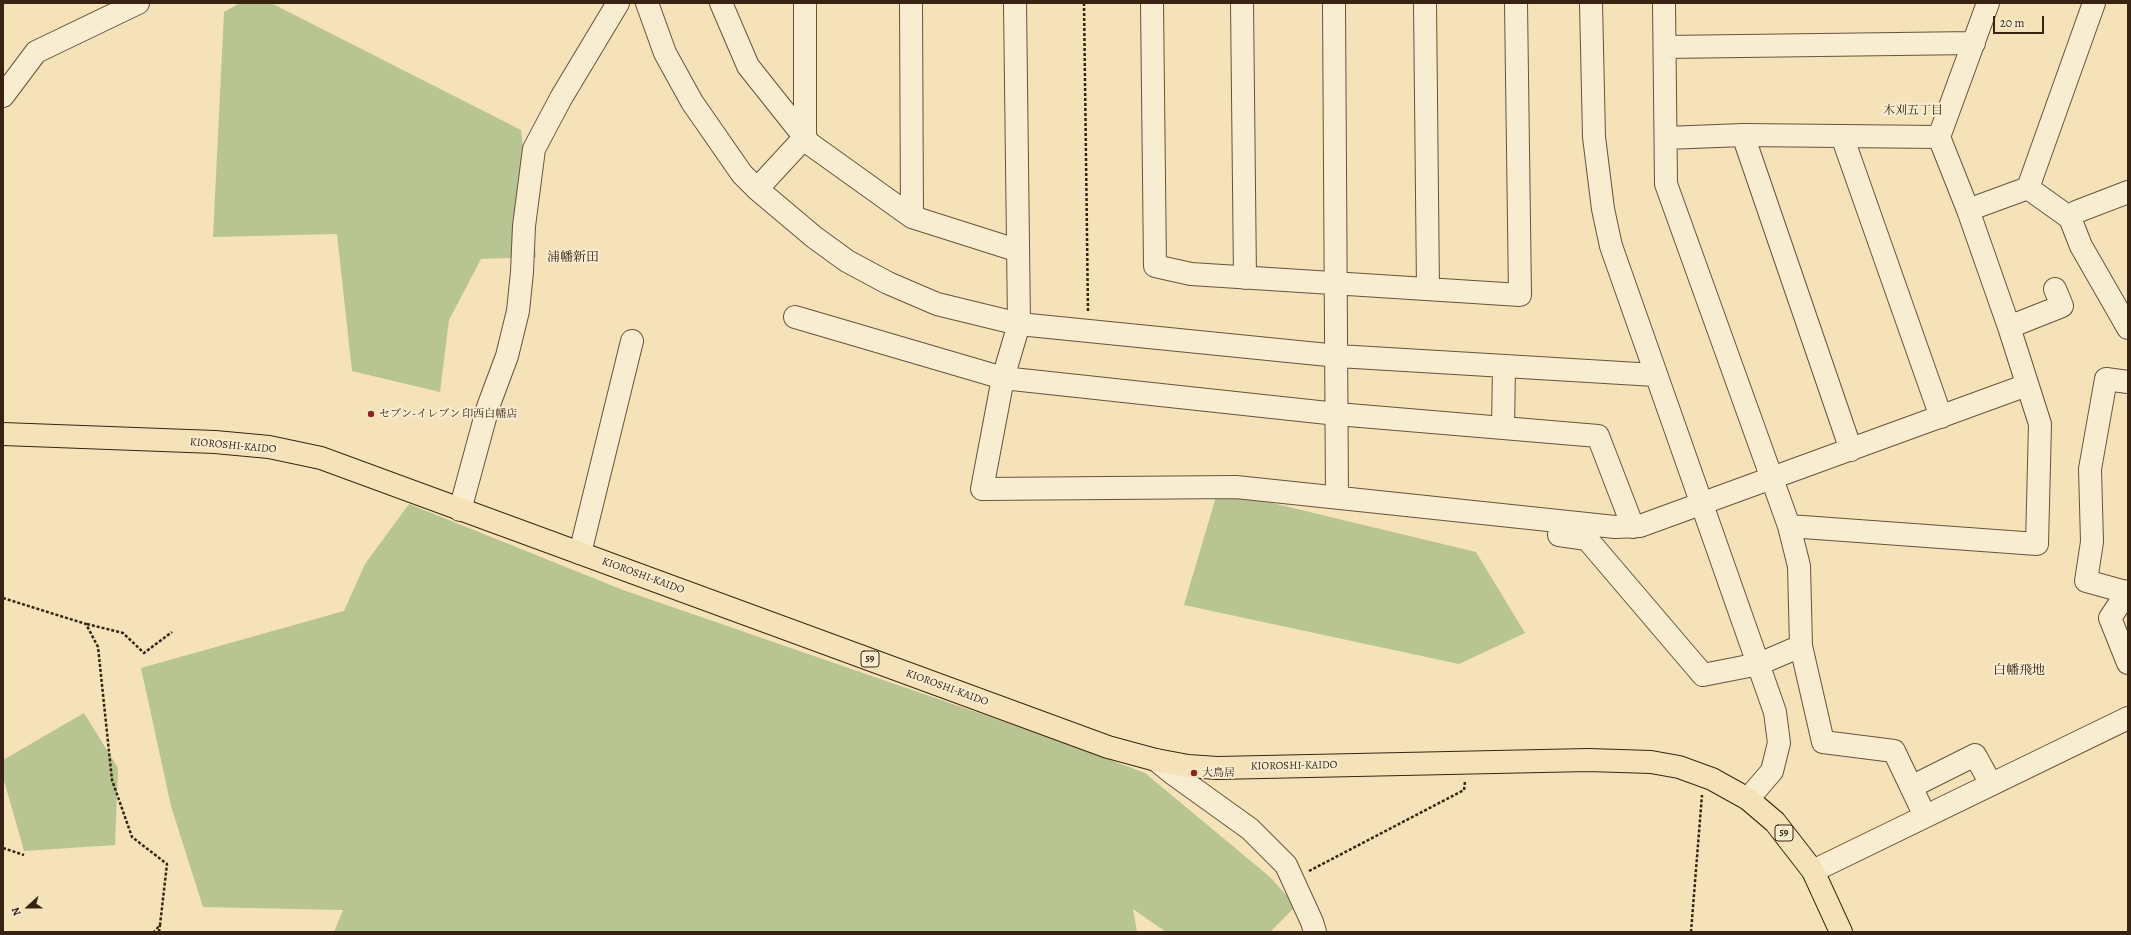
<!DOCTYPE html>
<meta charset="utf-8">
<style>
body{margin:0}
#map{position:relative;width:2131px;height:935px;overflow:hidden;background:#f5e2b8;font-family:Alegreya,serif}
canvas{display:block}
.frame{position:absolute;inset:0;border:4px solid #382312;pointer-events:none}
.north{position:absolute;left:8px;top:887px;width:40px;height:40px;-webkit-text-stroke:3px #f8ecd1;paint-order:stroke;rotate:249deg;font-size:11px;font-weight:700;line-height:16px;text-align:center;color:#382312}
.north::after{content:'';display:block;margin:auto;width:14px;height:18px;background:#382312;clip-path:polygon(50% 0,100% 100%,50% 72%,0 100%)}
.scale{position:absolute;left:1993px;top:16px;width:51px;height:18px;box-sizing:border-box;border:2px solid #382312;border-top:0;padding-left:5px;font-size:12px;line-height:14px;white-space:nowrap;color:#382312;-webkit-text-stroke:3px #f8ecd1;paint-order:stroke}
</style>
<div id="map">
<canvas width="2131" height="935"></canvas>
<div class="frame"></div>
<div class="north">N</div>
<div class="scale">20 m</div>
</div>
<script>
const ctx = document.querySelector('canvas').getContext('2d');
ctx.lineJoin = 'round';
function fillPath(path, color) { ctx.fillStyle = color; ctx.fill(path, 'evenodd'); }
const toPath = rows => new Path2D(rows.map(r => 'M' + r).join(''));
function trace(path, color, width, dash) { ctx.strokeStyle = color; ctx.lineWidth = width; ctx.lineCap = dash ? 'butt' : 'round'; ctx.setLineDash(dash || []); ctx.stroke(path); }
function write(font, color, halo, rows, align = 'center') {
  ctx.font = font + ' Alegreya,"Noto Serif JP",serif'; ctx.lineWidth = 4; ctx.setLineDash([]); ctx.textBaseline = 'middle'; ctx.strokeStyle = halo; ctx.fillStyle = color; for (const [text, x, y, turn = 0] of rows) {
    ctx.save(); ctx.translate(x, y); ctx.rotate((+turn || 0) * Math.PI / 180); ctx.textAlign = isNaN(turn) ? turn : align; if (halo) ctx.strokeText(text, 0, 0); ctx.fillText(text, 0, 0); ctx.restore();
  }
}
fillPath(toPath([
 [240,3,271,3,521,130,536,257,481,259,449,320,440,392,352,371,337,234,213,237,224,12],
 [1218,490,1476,552,1525,633,1459,664,1184,605],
 [409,504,623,590,1054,739,1145,773,1270,877,1296,906,1270,932,1166,932,1133,909,1137,932,334,932,343,910,203,907,171,806,141,668,344,611,365,564],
 [84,713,118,768,115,845,24,851,3,777,3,760]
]), '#b8c491');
const minor = toPath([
 [647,3,665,53,692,102,742,174,757,189,814,237,847,261,888,283,937,304,1019,324,1338,356,1655,375],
 [721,3,748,66,810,144,912,217,1016,250],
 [911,3,912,217],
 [1015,3,1019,324,1003,378,982,489,1236,487,1615,527,1640,526,2027,385],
 [1152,3,1155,266,1191,274,1520,295,1516,3],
 [1242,3,1245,278],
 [1334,3,1337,497],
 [1425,3,1428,289],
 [1591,3,1594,137,1603,209,1611,246,1775,712,1779,743,1772,771,1748,799],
 [1664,3,1666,184,1789,526],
 [1988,3,1939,137,1968,210,2009,327],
 [1665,47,1974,43],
 [3,96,36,52,138,3],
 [1743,135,1939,137],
 [1842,136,1941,417],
 [1666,138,1743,135,1851,450],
 [757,189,805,137,805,3],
 [2128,192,2076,212,2070,218,2081,246,2128,328],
 [1968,210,2028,188],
 [2070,218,2028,188,2094,3],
 [795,317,1003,378,1337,414,1598,436,1633,527],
 [1503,428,1504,367],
 [460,510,488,407,507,356,518,311,522,272,524,226,534,149,561,98,618,3],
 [1559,535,1587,539,1703,675,1759,664,1801,646,1799,566,1789,526,2037,544,2040,424,2009,327,2062,306,2055,289],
 [580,553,632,341],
 [2128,591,2110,618,2128,663],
 [2126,592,2086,581,2092,542,2090,469,2106,379,2128,382],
 [1801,646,1823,742,1894,751,1925,816],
 [1156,760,1172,773,1250,829,1286,865,1312,922,1315,932],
 [1911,787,1975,755,1991,784],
 [1813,871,2128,718]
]);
const major = toPath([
 [3,434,215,442,269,447,321,458,1108,747,1156,760,1188,766,1217,768,1588,760,1651,762,1679,767,1712,779,1748,799,1775,822,1813,871,1841,932]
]);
trace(minor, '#67533c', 24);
trace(major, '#382312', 24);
trace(toPath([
 [1084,3,1088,312],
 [3,598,86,624,98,647,112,780,132,837,167,864,160,925,154,932],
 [87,624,123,633,144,653,172,632],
 [3,848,24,855],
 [1309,871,1464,790,1465,782],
 [159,932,160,925],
 [1691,932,1702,795]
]), '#382312', 2.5, [3, 2]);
trace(minor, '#f8ecd1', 22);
trace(major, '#f5e2b8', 22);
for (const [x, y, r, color] of [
 [371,414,4,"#8f2418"],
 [1194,773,4,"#8f2418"]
]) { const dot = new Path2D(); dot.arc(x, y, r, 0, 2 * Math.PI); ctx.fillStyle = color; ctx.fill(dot); trace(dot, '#f8ecd1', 1.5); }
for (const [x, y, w] of [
 [870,659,18],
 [1784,833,18]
]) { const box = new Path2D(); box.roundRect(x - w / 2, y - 8, w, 16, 3); ctx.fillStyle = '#f8ecd1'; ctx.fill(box); trace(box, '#382312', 1); }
write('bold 10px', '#382312', null, [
 ["59",870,659],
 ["59",1784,833]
]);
write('11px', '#382312', '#f8ecd1', [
 ["セブン-イレブン 印西白幡店",379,414],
 ["大鳥居",1202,773]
], 'left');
write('11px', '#382312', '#f8ecd1', [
 ["KIOROSHI-KAIDO",233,446,5],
 ["KIOROSHI-KAIDO",643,576,20],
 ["KIOROSHI-KAIDO",947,688,20],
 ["KIOROSHI-KAIDO",1294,766,-1]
]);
write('12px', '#382312', '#f8ecd1', [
 ["木刈五丁目",1913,111]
]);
write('13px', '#382312', '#f8ecd1', [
 ["浦幡新田",573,258],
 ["白幡飛地",2019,671]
]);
</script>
